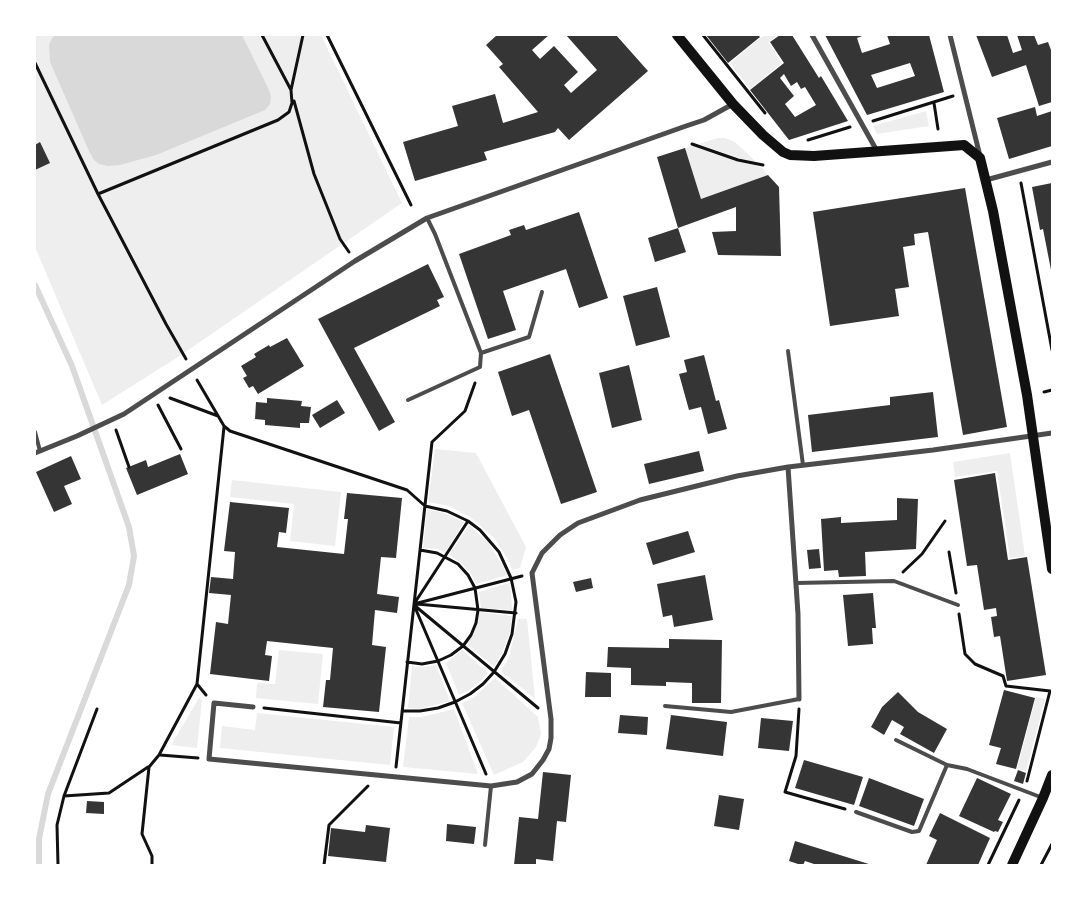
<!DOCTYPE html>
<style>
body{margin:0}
#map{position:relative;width:1087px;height:900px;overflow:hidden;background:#fff;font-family:Mulish,sans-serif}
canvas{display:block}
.frame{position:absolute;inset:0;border:36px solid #fff;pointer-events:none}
</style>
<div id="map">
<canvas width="1087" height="900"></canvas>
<div class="frame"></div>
</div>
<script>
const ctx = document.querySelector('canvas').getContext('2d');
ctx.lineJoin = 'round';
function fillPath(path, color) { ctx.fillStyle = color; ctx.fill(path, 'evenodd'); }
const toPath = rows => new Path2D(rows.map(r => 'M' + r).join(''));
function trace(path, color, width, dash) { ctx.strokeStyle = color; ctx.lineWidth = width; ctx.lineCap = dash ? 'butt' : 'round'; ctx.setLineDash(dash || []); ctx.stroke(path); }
fillPath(toPath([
 [35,35,321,35,402,203,178,357,102,405,35,247],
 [766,35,779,35,768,42,782,63,750,89,730,63,760,38],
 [926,111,929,126,877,134,873,126],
 [718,138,725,138,735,142,757,163,739,158,699,144],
 [692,146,761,167,768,175,701,199,685,148],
 [435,449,476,453,526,547,520,568,512,570,509,561,494,538,470,517,449,506,428,502],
 [1010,453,1025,556,1010,558,997,471,955,477,953,462],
 [232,480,341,492,335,546,290,541,294,504,230,497],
 [427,509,446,514,464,522,445,553,438,549,423,548],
 [469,525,488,542,503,566,507,575,476,584,471,574,460,562,449,555],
 [509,583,511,592,512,610,481,608,479,592],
 [479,612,512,616,510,632,502,653,494,667,467,644,473,635,478,623],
 [518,619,527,619,535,699,501,671,509,657],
 [279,650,323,654,318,704,256,698,257,683,275,684],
 [462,650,488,673,481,681,468,691,459,695,446,663],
 [436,665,450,701,420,709,408,708,412,666,423,667],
 [495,678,538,717,541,734,536,747,523,762,494,775,462,703,473,698],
 [1036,697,1045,699,1026,771,1017,769],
 [199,698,202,700,197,748,171,745],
 [454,709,478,774,403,767,409,717,422,717],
 [257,713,394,727,390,765,220,748,222,726,255,730]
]), '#eee');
fillPath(toPath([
 [56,35,242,35,269,90,271,97,270,104,265,110,156,155,120,165,108,166,99,164,94,160,89,151,50,62,49,45,52,38]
]), '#d9d9d9');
trace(toPath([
 [35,285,72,366,129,527,134,556,129,585,48,794,39,839,39,865]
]), '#d9d9d9', 6);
fillPath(toPath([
 [497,35,549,35,532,50,540,59,554,46,578,72,564,85,571,93,597,70,566,35,616,35,648,71,569,140,558,128,555,132,484,152,487,160,415,181,403,142,458,126,452,106,495,94,503,123,538,112,499,67,503,64,486,45],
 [706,35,758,35,760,37,728,63],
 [780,35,792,35,819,78,821,76,848,121,789,140,750,90,784,63,770,42],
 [784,74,791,86,797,82,801,89,805,87,816,105,795,117,785,104,794,96,780,78],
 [825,35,865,35,857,38,862,53,890,44,887,35,929,35,944,92,867,115],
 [910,63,915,76,877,88,871,75],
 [976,35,1007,35,1013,53,1022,50,1017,35,1034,35,1038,45,1048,42,1051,50,1052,49,1052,102,1039,106,1026,65,992,77],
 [1035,107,1037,116,1052,111,1052,146,1009,159,997,118],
 [40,142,50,163,35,170,35,145],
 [685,148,701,199,768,175,779,187,781,256,718,255,712,232,736,231,736,207,678,228,657,157],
 [1052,183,1052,270,1051,270,1043,229,1040,230,1032,187],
 [965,188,1007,427,963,435,928,232,914,234,915,245,903,247,909,287,895,289,899,316,830,326,813,212],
 [579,212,608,298,579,308,566,269,503,291,516,330,488,339,459,254,511,235,509,230,524,225,526,230],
 [678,228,686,252,655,262,648,238],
 [428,264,444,297,437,300,440,306,354,348,395,422,379,431,318,319],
 [657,287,670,337,636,346,623,296],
 [287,338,304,366,258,394,253,386,249,388,243,378,247,376,241,366,256,357,254,354,269,345,270,347],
 [550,354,597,492,561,504,529,410,512,416,498,372],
 [704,355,716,401,719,400,727,429,708,434,701,407,689,410,679,374,687,372,684,360],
 [629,365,642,420,612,428,599,373],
 [933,392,938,437,812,452,808,415,890,405,890,397],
 [267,398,302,401,301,406,311,407,309,423,300,423,300,428,265,425,265,420,255,419,256,402,267,403],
 [337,400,345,413,320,428,312,415],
 [699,451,704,471,649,484,644,464],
 [180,454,188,474,137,495,126,468,146,460,148,467],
 [71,456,81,479,64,486,72,504,54,512,36,472],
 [995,473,1008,560,1027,557,1046,675,1007,681,1000,636,994,637,991,617,997,616,996,608,984,610,977,565,967,566,954,480],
 [347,493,402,498,396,558,381,557,377,594,399,597,397,613,375,610,372,645,386,647,379,712,323,707,326,680,330,680,333,648,267,641,265,655,272,656,269,681,210,674,216,622,228,624,231,595,209,593,211,577,233,579,235,552,224,551,230,502,289,508,286,533,279,532,277,547,344,554,348,519,344,519],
 [897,498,918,499,916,549,865,552,866,576,839,577,838,570,824,571,821,519,841,517,841,523,897,520],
 [688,531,695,552,653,565,646,543],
 [819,549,821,568,809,569,807,550],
 [705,575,713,620,674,627,672,615,663,617,657,584],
 [591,578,593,588,576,592,573,582],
 [873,593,876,628,872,628,873,644,848,646,843,595],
 [669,639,722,640,721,703,692,703,692,683,666,682,666,686,631,685,631,668,607,667,608,647,669,648],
 [586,672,611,673,611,697,585,697],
 [1004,690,1035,698,1016,769,996,764,1001,748,989,745],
 [898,692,918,712,947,729,934,753,900,734,904,727,892,720,884,735,871,727,882,707],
 [620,715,648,717,647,735,618,733],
 [671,715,727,722,723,756,666,749],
 [761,718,793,721,789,751,758,748],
 [804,760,863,777,854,805,795,788],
 [1018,770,1026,773,1023,784,1014,781],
 [543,772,571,775,566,822,557,821,553,861,536,859,536,865,514,865,519,817,538,819],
 [869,778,924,799,914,826,859,806],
 [977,778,1011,794,998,820,1003,822,998,832,995,831,994,832,959,816],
 [719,795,744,799,739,830,714,826],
 [87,801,104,802,104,814,86,813],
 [940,813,990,838,978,865,926,865,937,840,929,836],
 [447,824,476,827,474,844,446,841],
 [366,825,390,828,386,862,328,856,331,828,365,832],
 [795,841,872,865,817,865,805,861,803,865,801,865,789,861]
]), '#353535');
trace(toPath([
 [327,35,411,205],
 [703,35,765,113],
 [35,63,98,194,278,120,289,112,292,103,291,90,262,35],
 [291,90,303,35],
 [294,101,314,174,340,239,349,252],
 [934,103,938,129],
 [873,121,953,96],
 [808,140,850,127],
 [692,144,738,160,763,165],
 [1021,183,1052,350],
 [98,194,166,324,186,359],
 [197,380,224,426,230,431,407,490,425,506,447,511,468,521,480,530,499,552,511,578,516,602,512,634,505,654,494,672,483,684,470,694,455,702,438,708,420,711,402,711],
 [1044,392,1052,390],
 [170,398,218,416],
 [158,405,181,449],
 [116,430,129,467],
 [949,552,956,593],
 [903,572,922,554,945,521],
 [414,604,522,576],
 [414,604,468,521],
 [417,604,516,613],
 [414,605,486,774],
 [414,605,538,708],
 [959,614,965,654,975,664,1003,676,1006,686,1050,691,1027,781],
 [407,662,422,664,438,661,451,655,463,646,471,635,476,623,478,610,475,588,468,575,458,564,437,553,420,550],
 [197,684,206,695],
 [264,708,401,723],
 [799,709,796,756,785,792,845,809],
 [160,755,198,758],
 [396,767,432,442,465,411,475,383],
 [64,796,109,793,148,767],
 [58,865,57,825,64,796,97,709],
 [152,865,152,856,142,834,149,767,159,755,197,684,224,427],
 [324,865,329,825,368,786],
 [988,865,1019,800],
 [1041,865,1052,844]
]), '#111', 3);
trace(toPath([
 [788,351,803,465],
 [481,353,529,337,542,292],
 [408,400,480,367,481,353,435,234,427,218],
 [35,432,40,451],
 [796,583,894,581,958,605],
 [665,706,731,712,799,699],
 [896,740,947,765,967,769,1043,798],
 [856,812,912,832,919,831,947,765],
 [485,845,491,786]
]), '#4c4c4c', 4);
trace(toPath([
 [812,35,877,151],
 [950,35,980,156],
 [986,180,1052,162],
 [35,453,77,436,124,414,355,261,427,218,686,126,704,120,733,104],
 [799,699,798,614,788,467,933,450,1052,433],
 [253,707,214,703,209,759,491,786,517,782,532,774,543,760,549,749,551,738,551,719,532,573,542,553,560,535,578,523,640,500,737,476,788,467]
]), '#4c4c4c', 5);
trace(toPath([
 [677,35,733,104,763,135,783,152,790,155,814,156,964,145,980,158,993,211,1027,395,1052,569],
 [1012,865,1043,798,1052,775]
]), '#111', 10);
</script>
